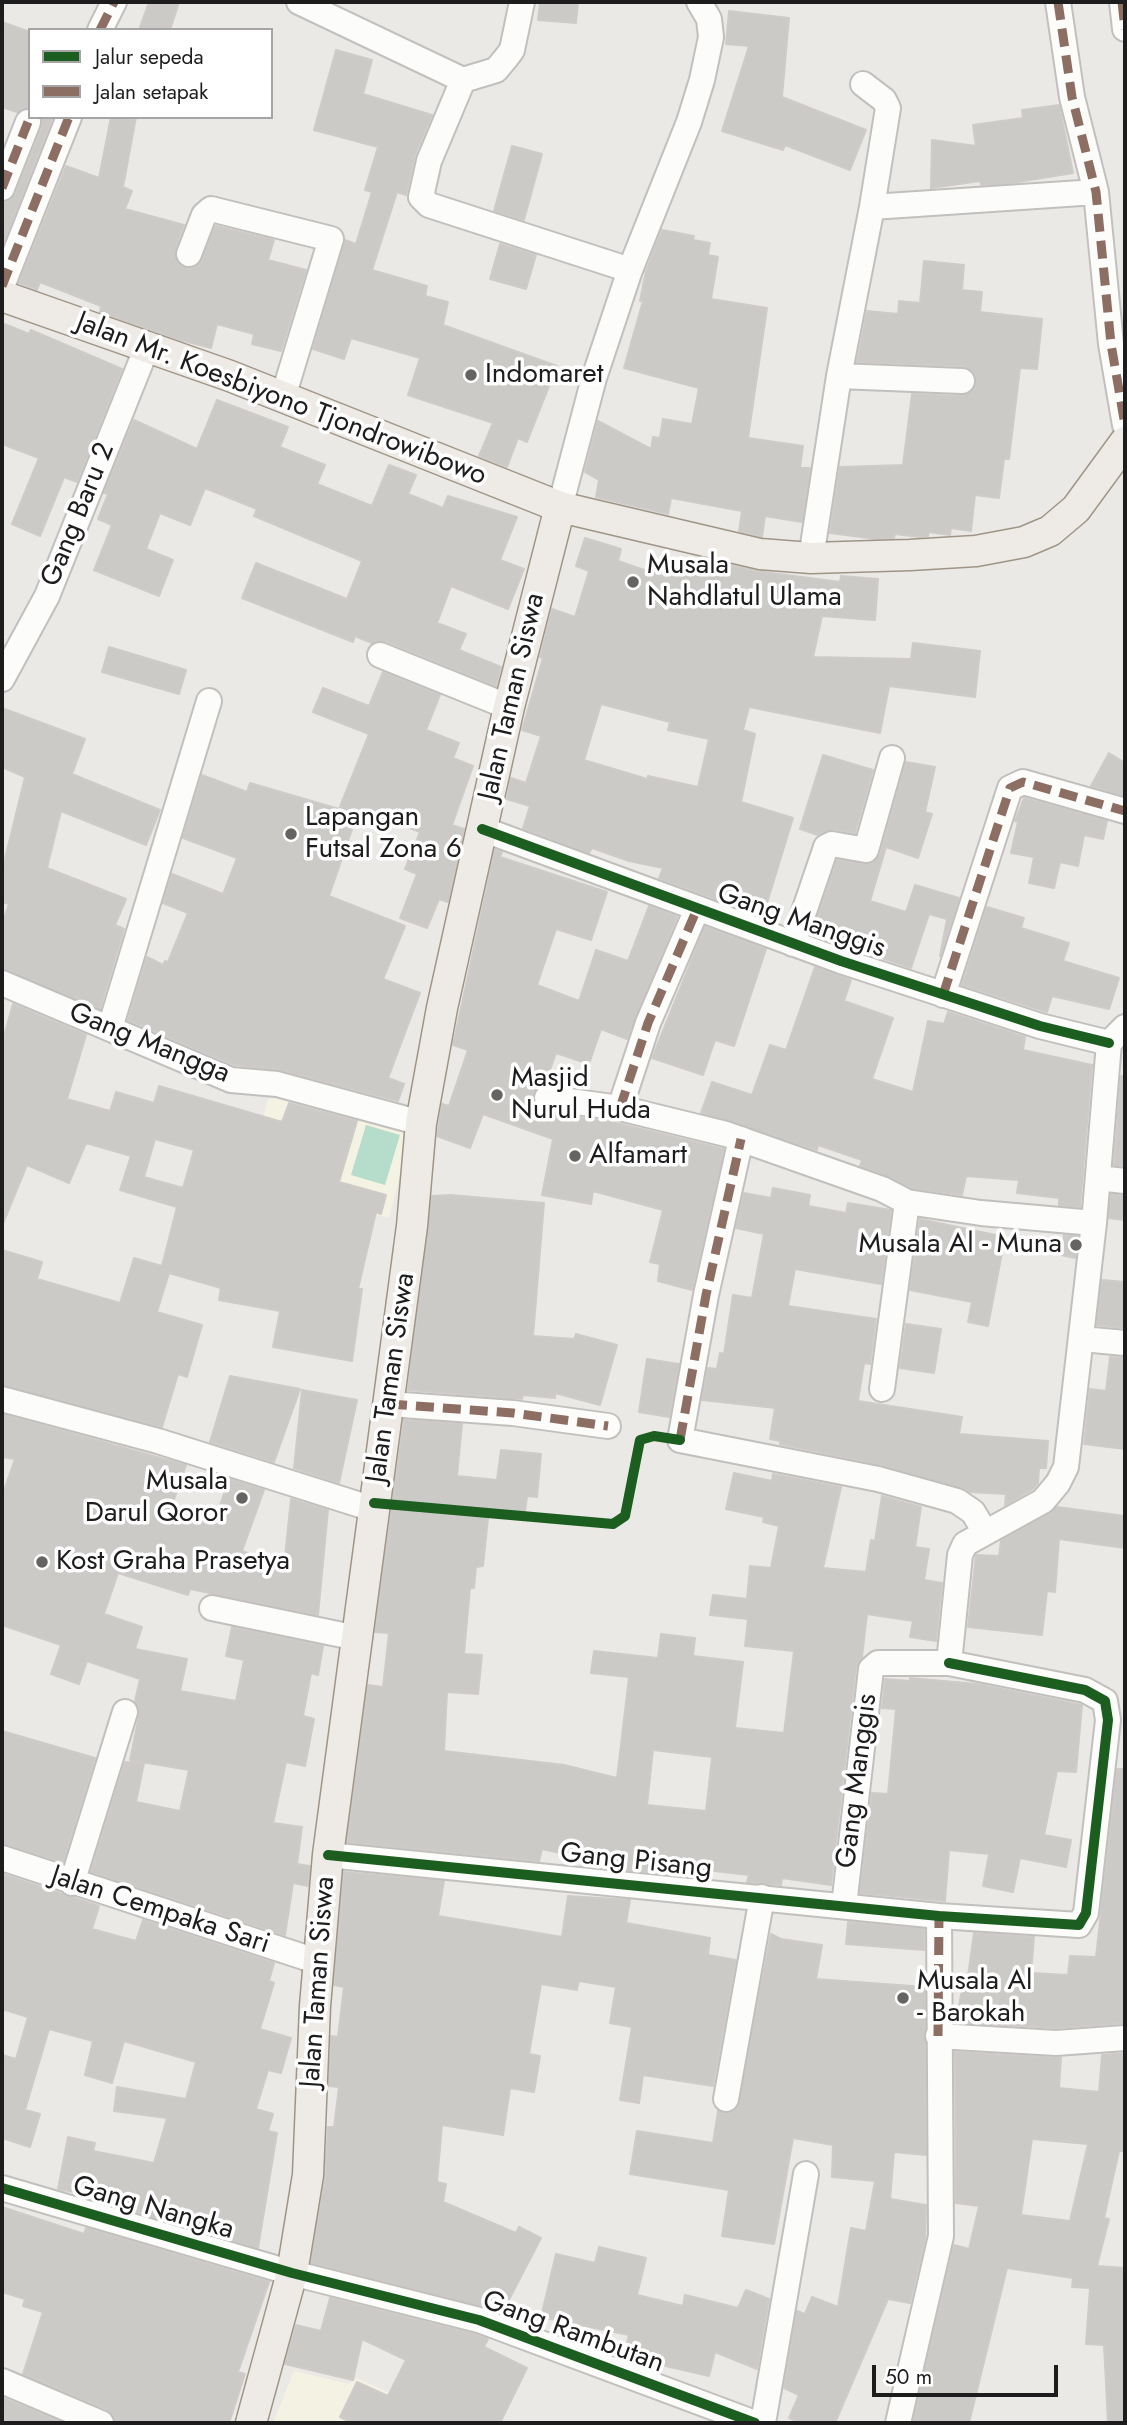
<!DOCTYPE html>
<style>
body{margin:0}
#map{position:relative;width:1127px;height:2425px;overflow:hidden;background:#ebe9e6;font-family:Jost,sans-serif}
canvas{display:block}
.frame{position:absolute;inset:0;border:4px solid #1d1d1d;pointer-events:none}
.legend{position:absolute;left:28px;top:28px;width:245px;height:91px;box-sizing:border-box;background:#fff;border:2px solid #a5a5a5;margin:0;padding:9px 12px;list-style:none;font-size:21px;color:#1d1d1d}
.legend li{display:flex;align-items:center;gap:14px;height:35px}
.legend b{width:35px;border:2px solid #a5a5a5}
.scale{position:absolute;left:872px;top:2365px;width:186px;height:32px;box-sizing:border-box;border:4px solid #1d1d1d;border-top:0;padding-left:9px;font-size:21px;line-height:24px;white-space:nowrap;color:#1d1d1d;-webkit-text-stroke:5px #fff;paint-order:stroke}
</style>
<div id="map">
<canvas width="1127" height="2425"></canvas>
<div class="frame"></div>
<ul class="legend">
<li><b style="height:9px;background:#1b5e20"></b>Jalur sepeda</li>
<li><b style="height:9px;background:#8d6e63"></b>Jalan setapak</li>
</ul>
<div class="scale">50 m</div>
</div>
<script>
const ctx = document.querySelector('canvas').getContext('2d');
ctx.lineJoin = 'round';
function fillPath(path, color) { ctx.fillStyle = color; ctx.fill(path, 'evenodd'); }
const toPath = rows => new Path2D(rows.map(r => 'M' + r).join(''));
function trace(path, color, width, dash) { ctx.strokeStyle = color; ctx.lineWidth = width; ctx.lineCap = dash ? 'butt' : 'round'; ctx.setLineDash(dash || []); ctx.stroke(path); }
function write(font, color, halo, rows, align = 'center') {
  ctx.font = font + ' Jost,sans-serif'; ctx.lineWidth = 7; ctx.setLineDash([]); ctx.textBaseline = 'middle'; ctx.strokeStyle = halo; ctx.fillStyle = color; for (const [text, x, y, turn = 0] of rows) {
    ctx.save(); ctx.translate(x, y); ctx.rotate((+turn || 0) * Math.PI / 180); ctx.textAlign = isNaN(turn) ? turn : align; if (halo) ctx.strokeText(text, 0, 0); ctx.fillText(text, 0, 0); ctx.restore();
  }
}
fillPath(toPath([
 [307,1096,413,1127,389,1218,317,1201,246,1180,268,1099],
 [294,2371,349,2384,357,2378,453,2423,273,2423]
]), '#f4f2e2');
fillPath(toPath([
 [366,1125,400,1135,385,1185,351,1175]
]), '#b6ddcb');
const building = toPath([
 [149,2,179,2,170,30,139,30,149,2],
 [540,2,578,2,576,23,538,20,540,2],
 [729,11,789,18,782,97,866,130,850,170,785,145,783,150,722,131,749,46,726,44,729,11],
 [2,22,30,32,30,108,17,112,2,107,2,22],
 [336,50,372,60,363,94,432,115,415,155,406,195,397,192,372,270,427,286,425,296,448,302,443,325,557,366,527,442,518,438,507,467,479,456,493,423,408,395,420,358,351,338,344,359,313,349,345,240,356,244,372,192,365,190,378,147,314,130,336,50],
 [1059,105,1073,173,1012,183,981,185,980,181,931,188,932,140,976,146,973,125,1023,118,1022,110,1059,105],
 [42,117,53,117,2,246,2,203,11,200,16,193,42,127,42,117],
 [111,117,136,117,123,187,132,191,125,209,184,225,175,249,178,264,191,269,199,265,216,226,274,240,268,260,306,270,281,351,252,344,254,334,217,324,211,348,180,340,100,312,101,306,40,282,37,290,19,283,66,166,99,178,111,117],
 [512,146,542,154,524,220,494,211,512,146],
 [662,230,694,236,693,240,710,243,708,255,718,257,711,299,767,308,748,438,803,446,800,468,810,468,802,522,765,516,762,537,739,531,742,511,671,498,668,514,596,497,599,480,585,472,598,421,651,449,653,437,660,438,663,419,692,424,699,388,624,368,643,301,640,301,646,271,662,230],
 [500,244,536,255,526,289,490,279,500,244],
 [924,261,964,265,962,290,982,292,980,312,1042,319,1037,369,1020,368,1009,459,1004,459,999,498,975,495,971,531,951,528,950,535,929,532,928,536,919,537,895,534,894,538,876,539,830,533,840,467,903,465,912,394,961,396,975,388,975,375,963,366,857,362,867,311,898,314,899,301,920,303,924,261],
 [2,323,29,334,31,330,122,369,77,482,64,477,40,536,12,524,39,458,2,444,2,323],
 [217,400,288,427,280,447,325,465,317,484,372,506,389,465,416,475,408,494,443,508,448,496,517,517,500,560,524,569,508,609,451,586,437,623,466,634,459,650,501,667,496,686,386,641,372,643,355,636,353,642,242,598,256,563,347,599,362,561,254,516,257,509,205,488,190,525,160,513,146,549,173,560,159,596,94,570,112,525,98,519,108,494,104,493,134,420,197,449,217,400],
 [585,538,621,549,618,561,668,578,674,559,698,566,700,558,756,571,840,582,841,576,878,579,875,620,822,616,813,657,911,659,913,643,980,651,975,697,889,686,880,733,749,707,743,730,755,734,741,802,793,818,763,916,659,878,663,868,629,861,592,848,589,853,523,828,530,806,507,799,511,778,526,783,541,736,522,730,543,658,540,657,552,609,575,617,589,571,576,566,585,538],
 [601,704,670,722,668,730,709,739,698,787,648,776,647,779,584,760,601,704],
 [109,647,186,670,179,694,102,672,109,647],
 [383,672,440,695,426,730,459,743,453,758,473,766,452,825,464,829,448,902,439,899,427,928,400,918,417,874,405,869,420,832,359,809,329,896,405,926,383,979,420,993,388,1078,404,1084,398,1101,281,1070,235,1065,128,1020,147,957,163,965,165,961,168,962,188,913,163,903,172,874,223,894,237,858,183,838,202,775,247,792,250,783,339,809,369,734,313,712,323,688,369,706,383,672],
 [2,708,85,739,72,774,160,810,146,845,61,811,47,868,126,899,115,925,124,929,100,1009,2,968,2,923,9,904,2,902,2,871,25,777,2,767,2,708],
 [1109,753,1125,763,1125,796,1091,786,1109,753],
 [823,755,873,770,855,833,834,829,818,835,800,829,823,755],
 [906,762,935,767,925,812,932,814,918,858,886,847,870,901,906,912,915,885,959,898,940,956,947,919,929,914,911,968,812,934,837,860,870,864,880,855,906,762],
 [1024,798,1107,821,1103,839,1084,835,1078,866,1060,862,1054,888,1029,883,1034,857,1011,853,1018,822,1015,821,1024,798],
 [495,850,502,852,500,857,607,892,591,940,556,929,537,985,579,1001,596,950,628,961,649,906,677,917,627,1039,601,1029,589,1064,556,1053,545,1084,536,1088,532,1097,537,1109,544,1113,617,1123,724,1149,692,1290,658,1281,660,1264,650,1262,663,1210,593,1191,591,1204,542,1195,553,1139,483,1114,470,1148,437,1136,442,1104,449,1106,468,1050,453,1045,495,850],
 [987,907,1024,918,1021,928,1069,943,1063,961,1119,978,1109,1009,1052,996,1047,1012,962,985,987,907],
 [705,927,766,949,734,1046,715,1040,703,1075,652,1058,705,927],
 [815,967,851,980,844,1001,893,1018,872,1079,913,1092,928,1021,944,1024,948,1012,1025,1037,1023,1050,1092,1065,1080,1207,1059,1205,1059,1198,1017,1193,1019,1180,966,1176,962,1195,912,1188,860,1166,862,1160,818,1145,817,1150,701,1113,712,1082,752,1095,770,1045,786,1050,815,967],
 [13,1004,86,1035,67,1099,110,1111,116,1092,154,1103,159,1086,282,1122,289,1103,357,1121,339,1182,386,1195,381,1214,376,1212,358,1289,362,1289,352,1361,273,1347,280,1311,219,1300,221,1288,169,1273,157,1312,202,1325,187,1377,178,1374,162,1427,2,1385,2,1250,42,1262,37,1279,120,1303,134,1258,162,1266,177,1207,120,1190,131,1156,86,1143,69,1183,27,1165,2,1226,2,1043,13,1004],
 [155,1139,194,1150,183,1188,144,1177,155,1139],
 [1121,1076,1125,1076,1125,1166,1114,1165,1121,1076],
 [773,1188,810,1195,808,1206,846,1213,848,1203,891,1210,881,1284,795,1269,788,1306,876,1319,870,1364,864,1363,858,1401,962,1417,959,1434,1048,1441,1046,1468,1039,1468,1038,1483,1033,1489,1005,1505,1006,1494,970,1492,882,1465,780,1444,780,1441,770,1439,775,1408,702,1400,708,1368,717,1369,720,1353,724,1354,733,1295,752,1298,764,1234,736,1228,744,1193,771,1198,773,1188],
 [1111,1194,1125,1196,1125,1220,1109,1218,1111,1194],
 [450,1195,544,1203,533,1336,574,1339,576,1334,617,1345,600,1405,555,1393,555,1398,523,1395,522,1399,408,1390,432,1196,450,1195],
 [920,1219,1005,1237,988,1326,968,1322,972,1302,910,1290,920,1219],
 [1064,1235,1077,1236,1075,1258,1061,1255,1064,1235],
 [1102,1280,1125,1282,1125,1328,1097,1325,1102,1280],
 [906,1324,941,1329,934,1373,900,1368,906,1324],
 [1110,1357,1125,1358,1125,1449,1084,1444,1090,1389,1106,1391,1110,1357],
 [647,1359,679,1364,669,1417,639,1412,647,1359],
 [230,1376,300,1389,274,1462,210,1442,230,1376],
 [302,1390,357,1400,339,1483,294,1468,302,1390],
 [2,1414,186,1465,170,1511,213,1526,229,1479,264,1490,242,1551,284,1566,291,1499,328,1510,318,1615,190,1589,188,1595,118,1573,104,1614,142,1627,135,1649,187,1659,180,1691,236,1701,244,1660,226,1656,232,1627,323,1646,318,1675,311,1673,303,1716,314,1719,305,1766,286,1762,273,1823,302,1827,297,1864,310,1866,308,1886,293,1883,285,1935,91,1872,125,1762,144,1763,136,1802,180,1811,189,1770,130,1760,139,1716,135,1701,140,1679,87,1661,79,1684,51,1674,61,1645,2,1625,2,1496,15,1459,2,1457,2,1414],
 [404,1420,462,1424,457,1476,497,1480,501,1450,541,1454,537,1497,527,1496,525,1512,489,1509,483,1566,476,1567,474,1588,470,1588,464,1654,482,1655,478,1694,447,1692,444,1751,564,1765,617,1778,629,1677,591,1673,594,1651,658,1658,661,1634,695,1638,693,1656,743,1662,735,1728,784,1733,794,1651,745,1646,748,1619,710,1615,713,1595,747,1599,750,1566,771,1568,779,1526,763,1522,764,1517,726,1509,734,1473,772,1481,773,1474,841,1487,823,1568,866,1572,871,1540,875,1541,882,1496,921,1507,915,1547,929,1549,924,1580,942,1583,936,1641,910,1637,913,1621,867,1614,862,1657,856,1667,831,1885,782,1878,781,1885,747,1882,749,1875,697,1869,696,1877,581,1865,582,1858,542,1849,539,1861,347,1842,368,1685,383,1687,389,1633,375,1632,404,1420],
 [653,1750,712,1757,706,1811,647,1805,653,1750],
 [1057,1507,1125,1516,1125,1548,1059,1539,1055,1592,1047,1591,1042,1635,968,1627,976,1555,999,1556,1001,1541,1057,1507],
 [910,1678,977,1684,1082,1705,1076,1772,1057,1771,1044,1835,1071,1840,1066,1867,1020,1858,1013,1892,983,1886,989,1854,949,1850,945,1901,860,1893,872,1793,888,1794,896,1709,882,1708,885,1679,910,1681,910,1678],
 [2,1731,95,1758,63,1862,2,1844,2,1731],
 [1117,1769,1125,1769,1125,2023,1056,2028,955,2022,954,2011,958,2012,962,1989,966,1990,974,1933,1034,1937,1031,1973,1068,1975,1070,1956,1096,1957,1117,1769],
 [344,1872,444,1881,438,1916,562,1937,568,1896,630,1900,626,1923,710,1938,708,1955,736,1960,713,2086,643,2075,639,2103,620,2100,632,2027,610,2023,616,1987,579,1981,577,1990,541,1984,529,2054,540,2056,534,2092,510,2088,503,2135,442,2125,437,2182,446,2184,443,2202,516,2233,519,2227,541,2238,502,2313,311,2263,325,2178,328,2127,334,2127,339,2087,329,2086,331,2036,338,2037,344,1987,334,1985,344,1872],
 [2,1874,99,1906,92,1929,136,1941,143,1920,274,1963,269,1981,274,1983,260,2029,291,2038,281,2073,268,2070,256,2109,273,2114,268,2131,277,2133,258,2248,95,2200,96,2196,58,2189,68,2137,95,2143,93,2151,154,2163,167,2118,114,2111,117,2087,186,2099,196,2062,124,2041,112,2083,85,2075,93,2041,49,2029,25,2110,40,2114,30,2147,2,2138,2,2055,16,2059,28,2017,2,2009,2,1874],
 [848,1922,924,1929,924,1950,846,1944,848,1922],
 [771,1934,781,1939,822,1945,816,1979,925,1987,926,2155,894,2152,890,2199,926,2205,925,2239,910,2303,888,2299,835,2423,802,2423,789,2418,799,2395,784,2388,797,2311,805,2314,812,2297,838,2307,851,2228,866,2231,875,2181,832,2177,833,2145,793,2138,774,2244,722,2236,729,2190,630,2174,637,2131,713,2143,718,2111,730,2113,738,2108,771,1934],
 [955,2052,1061,2058,1059,2088,1099,2092,1102,2055,1125,2053,1125,2151,1119,2151,1104,2218,1109,2219,1097,2266,1125,2268,1125,2423,1108,2423,1104,2345,1086,2344,1090,2288,1072,2287,1073,2278,1007,2268,969,2423,913,2423,954,2245,969,2249,979,2206,956,2203,955,2052],
 [1032,2139,1088,2144,1070,2221,1021,2215,1032,2139],
 [2,2207,84,2234,86,2228,269,2282,238,2372,245,2374,229,2423,116,2423,113,2415,107,2409,23,2374,43,2312,23,2306,25,2299,2,2292,2,2207],
 [599,2247,646,2258,637,2295,683,2306,685,2295,738,2308,746,2290,769,2299,757,2369,715,2352,709,2376,657,2364,656,2370,623,2358,629,2335,541,2317,556,2254,595,2263,599,2247],
 [330,2298,475,2334,488,2339,484,2347,527,2368,500,2423,353,2423,340,2417,357,2382,388,2396,406,2360,362,2339,353,2380,285,2364,296,2325,321,2331,330,2298],
 [2,2397,3,2398,64,2423,2,2423,2,2397]
]);
fillPath(building, '#cccac7');
trace(building, '#cecbc8', 2);
const minor = toPath([
 [299,2,463,80],
 [522,2,512,50,506,58,496,70,463,80,429,161,421,197,429,205,630,270],
 [1058,2,1072,97,1096,192,1111,344,1125,425],
 [1122,2,1125,29],
 [100,30,114,2],
 [863,84,884,100,888,108,872,207],
 [2,188,28,122],
 [189,254,204,215,211,209,331,239,283,397],
 [2,286,69,117],
 [839,376,962,381],
 [560,507,594,378,630,270,689,122,702,80,711,37,709,19,699,2],
 [811,558,839,376,872,207,1096,192],
 [380,655,509,707],
 [2,679,47,596,147,347],
 [482,829,841,961,1040,1026,1109,1043],
 [793,944,826,847,832,844,866,850,892,758],
 [2,983,231,1080,277,1084,421,1123],
 [943,995,1010,788,1023,782,1125,811],
 [110,1028,209,701],
 [547,1098,620,1108,726,1134,882,1189,907,1202,981,1213,1094,1223],
 [620,1108,648,1023,697,909],
 [741,1139,706,1295,680,1440,878,1479,957,1501,973,1512,985,1532],
 [1098,1178,1125,1181],
 [1082,1339,1125,1343],
 [882,1389,907,1202],
 [2,1399,158,1441,373,1509],
 [389,1404,513,1413,608,1426],
 [212,1608,357,1638],
 [328,1855,939,1916,1079,1925,1086,1913,1108,1720,1105,1701,1085,1690,949,1663],
 [2,1858,319,1962],
 [72,1883,125,1712],
 [844,1906,871,1669,878,1663,949,1663,960,1555,965,1544,1043,1501,1058,1483,1066,1467,1094,1223,1109,1043,1125,1027],
 [938,2036,1056,2043,1125,2038],
 [726,2099,762,1897],
 [2,2188,292,2273,479,2320,755,2423],
 [2,2381,101,2423],
 [763,2423,806,2174],
 [898,2423,941,2236,939,1916]
]);
const major = toPath([
 [2,296,230,376,560,507,760,554,811,558,910,555,976,551,1024,542,1050,531,1076,509,1125,442],
 [251,2423,292,2273,308,2175,315,2006,328,1855,412,1226,421,1123,442,1008,509,707,560,507]
]);
trace(minor, '#c1c0be', 28);
trace(major, '#9f9586', 33);
trace(minor, '#fcfcfb', 24);
trace(major, '#eeeae5', 30);
trace(toPath([
 [1058,2,1072,97,1096,192,1111,344,1125,425],
 [1122,2,1125,29],
 [100,30,114,2],
 [2,188,28,122],
 [2,286,69,117],
 [943,995,1010,788,1023,782,1125,811],
 [620,1108,648,1023,697,909],
 [389,1404,513,1413,608,1426],
 [680,1440,706,1295,741,1139],
 [938,2036,939,1916,944,1917]
]), '#8d6e63', 9, [18, 9]);
trace(toPath([
 [482,829,841,961,1040,1026,1109,1043],
 [374,1503,613,1524,625,1516,640,1440,654,1436,680,1440],
 [328,1855,939,1916,1079,1925,1086,1913,1108,1720,1105,1701,1085,1690,949,1663],
 [2,2188,292,2273,479,2320,755,2423]
]), '#1b5e20', 10);
for (const [x, y, r, color] of [
 [471,375,7,"#656463"],
 [633,582,7,"#656463"],
 [291,834,7,"#656463"],
 [497,1095,7,"#656463"],
 [575,1156,7,"#656463"],
 [1076,1245,7,"#656463"],
 [242,1498,7,"#656463"],
 [42,1562,7,"#656463"],
 [903,1998,7,"#656463"]
]) { const dot = new Path2D(); dot.arc(x, y, r, 0, 2 * Math.PI); ctx.fillStyle = color; ctx.fill(dot); trace(dot, '#fff', 2.5); }
write('28px', '#1d1d1d', '#fff', [
 ["Indomaret",485,375],
 ["Musala",647,566],
 ["Nahdlatul Ulama",647,598],
 ["Lapangan",305,818],
 ["Futsal Zona 6",305,850],
 ["Masjid",511,1079],
 ["Nurul Huda",511,1111],
 ["Alfamart",589,1156],
 ["Musala Al - Muna",1062,1245,"right"],
 ["Musala",228,1482,"right"],
 ["Darul Qoror",228,1514,"right"],
 ["Kost Graha Prasetya",56,1562],
 ["Musala Al",917,1982],
 ["- Barokah",917,2014]
], 'left');
write('28px', '#1d1d1d', '#fff', [
 ["Jalan Mr. Koesbiyono Tjondrowibowo",281,400,21],
 ["Gang Baru 2",79,515,-68],
 ["Jalan Taman Siswa",513,697,-77],
 ["Gang Manggis",801,922,19],
 ["Gang Mangga",149,1044,22],
 ["Jalan Taman Siswa",392,1378,-82],
 ["Gang Manggis",858,1781,-83],
 ["Gang Pisang",636,1862,6],
 ["Jalan Cempaka Sari",160,1911,18],
 ["Jalan Taman Siswa",319,1982,-86],
 ["Gang Nangka",153,2209,16],
 ["Gang Rambutan",573,2333,20]
]);
</script>
